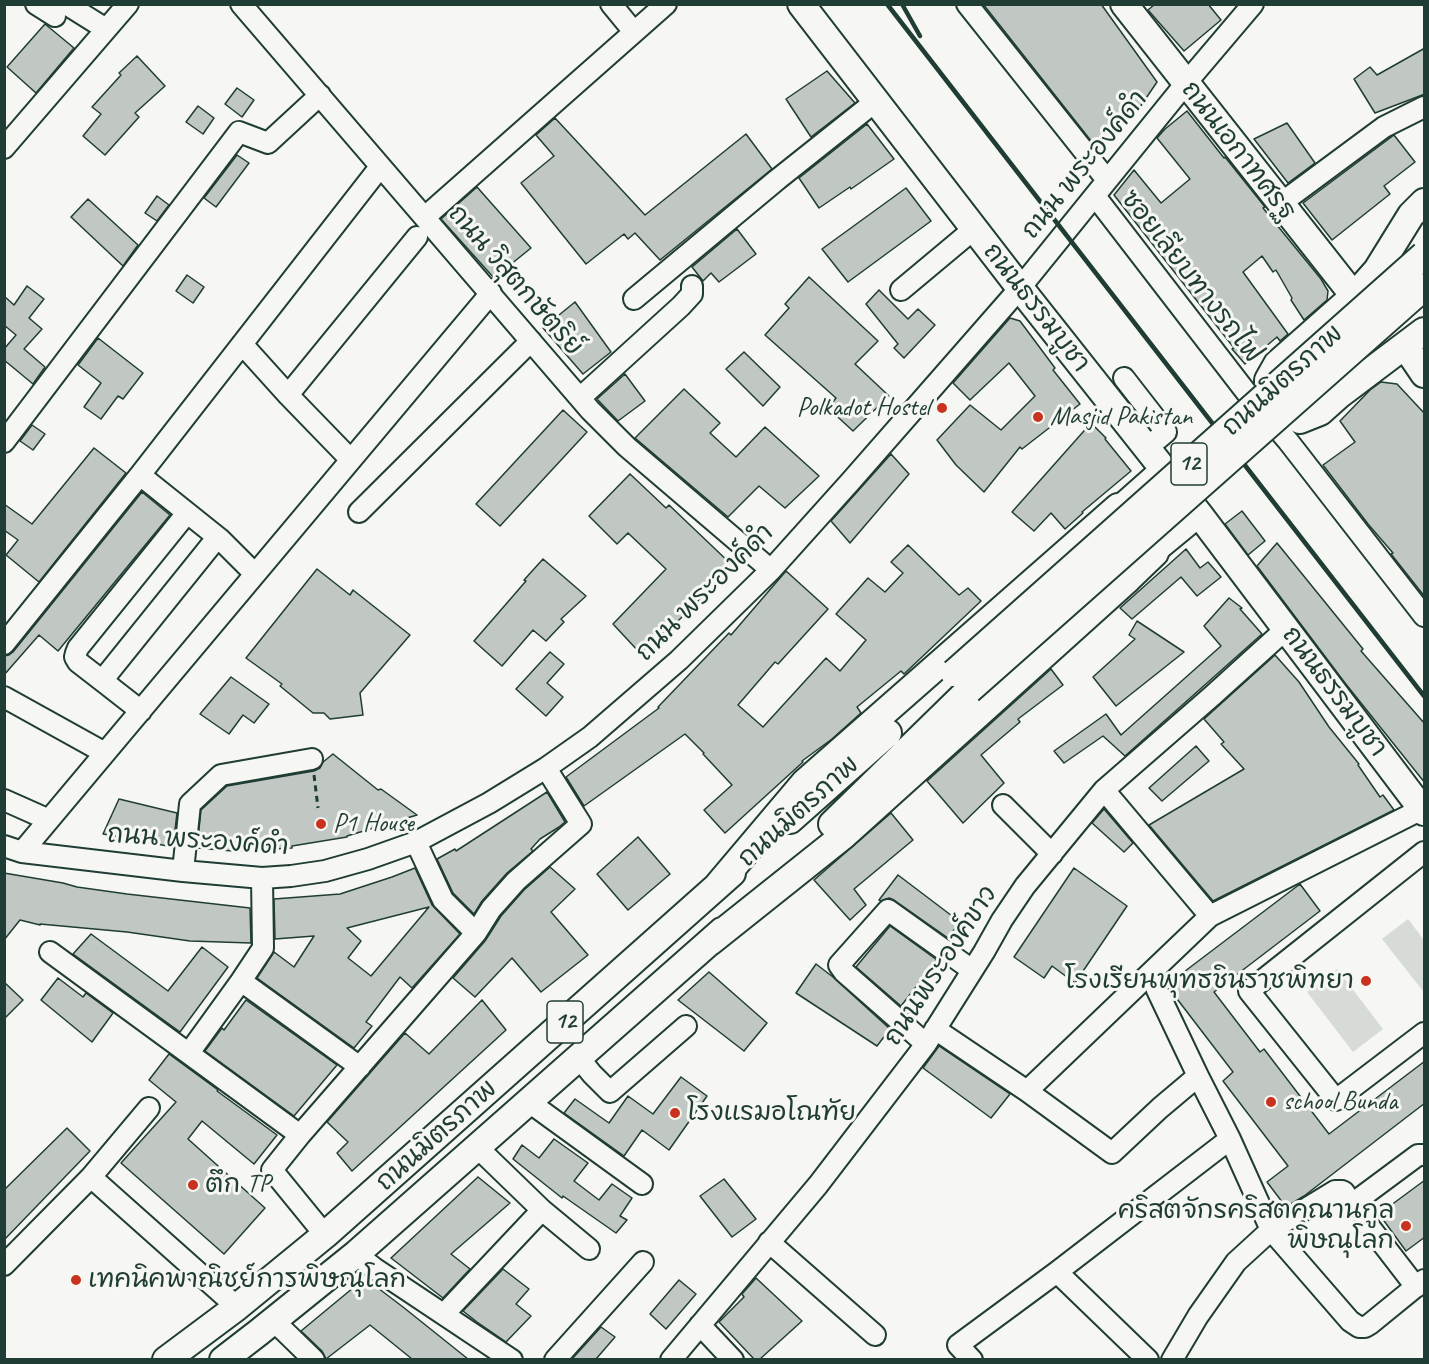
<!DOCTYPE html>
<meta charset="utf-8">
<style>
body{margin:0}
#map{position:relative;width:1429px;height:1364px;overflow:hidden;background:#f6f6f2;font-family:Caveat,sans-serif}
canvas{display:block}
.frame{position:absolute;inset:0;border:6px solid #1f3d34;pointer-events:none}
</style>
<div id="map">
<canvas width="1429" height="1364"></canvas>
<div class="frame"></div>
</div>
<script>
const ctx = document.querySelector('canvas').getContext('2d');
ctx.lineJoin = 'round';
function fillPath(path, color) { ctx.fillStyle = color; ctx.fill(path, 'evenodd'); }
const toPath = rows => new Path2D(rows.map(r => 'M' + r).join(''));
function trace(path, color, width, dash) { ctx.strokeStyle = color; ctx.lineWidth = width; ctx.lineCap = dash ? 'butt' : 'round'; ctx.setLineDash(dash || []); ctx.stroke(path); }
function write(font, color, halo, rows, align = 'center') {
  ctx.font = font + ' Caveat,"Playpen Sans Thai",sans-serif'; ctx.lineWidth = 6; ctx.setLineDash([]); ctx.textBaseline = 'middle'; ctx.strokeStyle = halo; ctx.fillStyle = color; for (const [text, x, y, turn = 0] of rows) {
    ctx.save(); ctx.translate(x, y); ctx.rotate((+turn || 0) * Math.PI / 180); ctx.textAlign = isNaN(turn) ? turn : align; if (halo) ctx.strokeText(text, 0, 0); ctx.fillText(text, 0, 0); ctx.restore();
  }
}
fillPath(toPath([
 [1408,919,1424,940,1424,990,1423,991,1382,939],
 [1337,969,1383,1029,1353,1052,1307,992]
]), '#d6dbd6');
const building = toPath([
 [983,4,1101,4,1157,82,1140,107,1099,151,983,4],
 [1155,4,1208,4,1221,20,1184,51,1148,10,1155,4],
 [45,24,74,48,36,93,7,67,45,24],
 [1425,48,1425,94,1375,113,1354,79,1370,67,1377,75,1425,48],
 [137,56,165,86,135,113,139,117,105,155,83,136,101,114,92,107,121,75,119,73,137,56],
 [827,71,855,103,811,137,786,99,827,71],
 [237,88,254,100,242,117,225,104,237,88],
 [198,106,214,118,203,134,186,122,198,106],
 [1187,111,1224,158,1225,157,1265,207,1263,208,1321,279,1328,291,1327,300,1304,320,1291,300,1292,298,1276,270,1273,272,1262,256,1243,272,1288,334,1280,341,1277,337,1245,364,1232,349,1234,348,1114,195,1134,170,1161,203,1190,179,1157,138,1165,129,1187,111],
 [555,118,645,215,746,134,772,169,660,260,635,233,628,239,624,234,586,264,521,183,554,156,536,135,555,118],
 [1287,123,1315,163,1288,183,1254,139,1287,123],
 [867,124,894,159,851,189,850,187,819,208,799,178,867,124],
 [1394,135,1415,162,1384,186,1390,194,1332,240,1303,203,1394,135],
 [237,155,249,163,216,207,204,198,237,155],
 [477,187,531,248,494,278,441,219,477,187],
 [906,188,931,221,848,282,822,249,906,188],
 [157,196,169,205,157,221,145,213,157,196],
 [88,199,138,245,123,266,71,217,88,199],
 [737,229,756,254,719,282,711,273,703,281,692,267,737,229],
 [187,275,204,287,193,303,176,291,187,275],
 [809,277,878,341,855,364,889,396,853,431,828,408,836,398,765,335,789,308,785,304,809,277],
 [27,286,44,299,29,318,42,329,24,349,45,367,33,384,4,360,4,349,16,335,4,325,4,296,14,305,27,286],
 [879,290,908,319,918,309,935,325,904,358,894,348,898,344,866,304,879,290],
 [575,302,611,352,583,374,543,328,575,302],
 [1010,318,1020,321,1055,368,1053,370,1080,404,1022,449,1020,447,984,492,956,465,937,440,970,405,1001,430,1035,396,1009,363,970,400,953,383,1010,318],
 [98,338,143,373,123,399,118,396,101,419,84,407,101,383,78,365,98,338],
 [744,352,780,387,763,406,726,369,744,352],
 [625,374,645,401,618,421,597,399,625,374],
 [1381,382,1397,384,1425,414,1425,597,1391,554,1393,553,1368,524,1323,465,1355,442,1340,421,1370,390,1381,382],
 [684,389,720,423,710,433,736,457,765,427,819,476,785,508,759,486,728,517,635,438,684,389],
 [563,410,587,432,500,526,476,504,563,410],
 [1091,423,1106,438,1105,439,1131,471,1082,512,1083,513,1065,529,1051,513,1034,531,1012,512,1091,423],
 [32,425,45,434,33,450,20,441,32,425],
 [94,448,126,473,39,582,6,555,18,540,4,530,4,504,32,524,94,448],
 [891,454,909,474,850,543,831,521,891,454],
 [630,474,666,508,669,505,733,566,675,624,640,653,613,624,666,569,628,533,617,544,589,516,630,474],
 [142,492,170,515,58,651,39,635,4,675,4,656,9,655,13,652,142,492],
 [1242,511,1265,541,1248,555,1225,524,1242,511],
 [1277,543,1363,649,1361,651,1425,724,1425,783,1345,683,1257,566,1277,543],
 [908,545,959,595,968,588,981,601,904,674,901,671,857,707,861,713,832,739,802,761,803,762,725,833,704,810,732,785,703,754,704,753,685,734,584,806,566,777,659,708,658,707,729,633,731,635,786,571,828,609,778,664,775,662,738,705,763,727,826,658,840,671,866,640,836,614,868,578,885,592,903,573,891,562,908,545],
 [1186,549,1200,568,1208,562,1221,577,1197,596,1181,577,1132,619,1120,608,1186,549],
 [543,559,586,596,561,619,564,622,546,641,533,630,502,666,474,641,526,581,524,580,543,559],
 [317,569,350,595,353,590,410,635,360,693,363,715,330,719,324,713,313,713,280,686,282,684,246,658,317,569],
 [1229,598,1242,608,1240,609,1262,634,1125,756,1103,736,1064,763,1054,751,1106,714,1121,735,1221,646,1204,626,1229,598],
 [1137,621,1184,652,1116,706,1093,677,1135,639,1129,635,1137,621],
 [550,652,564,664,547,683,563,697,546,716,516,689,550,652],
 [1275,655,1299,682,1329,727,1359,764,1358,765,1380,797,1383,795,1394,810,1213,901,1149,825,1244,769,1221,744,1224,742,1204,719,1275,655],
 [1051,669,1063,685,1018,719,1020,722,981,755,1004,783,963,823,927,781,1051,669],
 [231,677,269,704,254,723,243,715,229,734,200,714,231,677],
 [1196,746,1209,761,1162,801,1149,788,1196,746],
 [333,754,378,790,381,789,417,815,347,836,347,837,292,846,292,848,233,851,197,848,201,810,227,786,314,771,320,768,323,762,333,754],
 [547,792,565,822,559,827,540,839,531,849,533,851,507,873,482,901,474,914,453,893,437,859,455,849,456,851,547,792],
 [119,799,177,813,173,847,103,834,119,799],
 [1104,809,1133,843,1124,852,1092,823,1104,809],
 [891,813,913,840,854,889,866,905,850,920,814,880,891,813],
 [638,837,670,874,628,910,597,874,638,837],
 [550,867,575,889,551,912,588,955,541,992,512,958,475,997,453,978,485,941,501,916,524,890,550,867],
 [415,868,432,905,460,934,412,988,400,977,366,1022,372,1026,354,1048,257,978,274,952,294,967,314,936,275,939,274,899,340,894,392,877,415,868],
 [429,907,371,976,348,958,361,941,347,928,429,907],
 [1074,868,1127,906,1075,983,1052,966,1044,978,1014,957,1074,868],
 [4,873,63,883,77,887,127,894,250,908,251,943,190,941,127,932,40,924,40,925,20,920,4,940,4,873],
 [898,875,960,922,948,938,894,900,889,898,881,901,879,900,898,875],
 [1300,884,1320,911,1214,992,1260,1052,1264,1049,1329,1134,1425,1061,1425,1103,1304,1196,1286,1207,1267,1182,1288,1166,1223,1081,1233,1072,1171,991,1168,984,1300,884],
 [890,926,937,960,901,1006,856,967,890,926],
 [91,934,168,991,202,947,228,967,180,1032,73,954,91,934],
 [816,964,833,977,890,1029,877,1046,796,993,816,964],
 [709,972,767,1023,744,1051,678,1000,709,972],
 [58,978,83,997,86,993,113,1013,92,1042,41,1000,58,978],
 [4,982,23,1000,4,1019,4,982],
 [246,1000,337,1065,294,1116,205,1051,222,1028,224,1030,246,1000],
 [482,1000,506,1030,352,1171,337,1153,348,1142,327,1122,405,1033,429,1054,482,1000],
 [939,1046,1010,1094,991,1118,923,1068,939,1046],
 [169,1054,218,1090,217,1091,277,1135,254,1164,202,1121,188,1139,265,1208,224,1254,121,1163,176,1102,149,1080,169,1054],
 [681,1077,707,1096,669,1150,642,1130,624,1156,564,1113,575,1099,609,1123,628,1096,653,1114,681,1077],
 [67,1128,90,1151,4,1240,4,1190,67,1128],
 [554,1139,588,1163,574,1181,599,1200,612,1184,632,1198,620,1216,627,1220,616,1233,563,1196,562,1198,513,1159,522,1145,539,1158,554,1139],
 [478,1177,510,1203,451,1254,470,1269,443,1298,391,1258,478,1177],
 [724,1179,756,1219,732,1237,700,1196,724,1179],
 [1425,1180,1425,1237,1406,1251,1379,1214,1425,1180],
 [503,1269,529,1289,516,1304,531,1316,506,1342,477,1322,463,1311,503,1269],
 [756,1278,802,1321,760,1359,754,1359,719,1322,744,1297,742,1294,756,1278],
 [679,1280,696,1294,666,1329,650,1314,679,1280],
 [370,1282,403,1307,468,1359,412,1359,370,1325,326,1359,322,1351,301,1331,359,1283,370,1282],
 [601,1327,615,1337,596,1359,572,1359,601,1327]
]);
fillPath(building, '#c1c8c3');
trace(building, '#1f3d34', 1.5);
const minor = toPath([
 [36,4,55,16],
 [66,4,106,29],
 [241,4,590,410,627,447,771,570],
 [611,4,634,32],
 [967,4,1107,180],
 [4,148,128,4],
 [1095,196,1246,392,1288,441,1424,616],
 [1280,204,1384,127,1424,107],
 [425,217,666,4],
 [901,290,974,229],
 [634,299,778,179,876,101],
 [242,344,288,395,351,460],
 [1124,378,1166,432,1147,448],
 [288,395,417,237],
 [580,398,681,306,692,294,692,286],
 [4,442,239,132,268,143,320,95],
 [140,475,220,539,255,574],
 [1118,507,1162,468],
 [359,512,531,341],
 [1155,553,1189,525,1199,514],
 [4,644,140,475,380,167],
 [109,686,78,662,75,657,76,653,78,648,187,513],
 [4,697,105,753],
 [141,711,109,686,105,677,212,544,220,539],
 [1104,790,1210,916],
 [4,800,49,820],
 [1003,805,1052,854],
 [4,846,22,852,183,871,262,878,291,876,325,871,368,859,416,842,489,803,546,768,590,737,679,660,771,570,851,481,1020,288,1186,83,1253,4],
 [22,852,491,293],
 [1424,852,1249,991,1336,1100,1424,1033],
 [183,871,190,804,221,775,312,759],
 [476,933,491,909,516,881,581,824,546,768],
 [50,952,300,1135],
 [1152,972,1157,990,1198,1076,1230,1139,1271,1230,1236,1262,1198,1316,1172,1360],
 [241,981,360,1067],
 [935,1029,1027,1091,1112,1153,1160,1108,1198,1076],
 [926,1044,844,972,839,965,888,910,972,970],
 [189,1053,241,981,263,948,262,878],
 [579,1058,592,1074,610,1092,686,1026],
 [1027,1091,1210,916,1422,809],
 [529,1102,642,1184],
 [478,1148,542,1210,589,1249],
 [1424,1155,1418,1155,1352,1204,1344,1192,1342,1191,1335,1191,1271,1230,1350,1321,1359,1327,1365,1327,1370,1324,1424,1280],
 [91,1177,149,1108],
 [1352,1204,1416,1287],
 [325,1235,272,1170,300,1135,476,933,443,900,416,842],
 [769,1242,875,1335],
 [356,1254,374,1268,512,1360],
 [4,1265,91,1177,237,1307],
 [1057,1272,1148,1360],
 [444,1314,542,1210],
 [274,1321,314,1360],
 [700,1325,733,1360],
 [555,1360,643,1262],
 [671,1360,818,1185,926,1044,984,952,1002,920,1025,886,1104,790,1212,696,1286,629],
 [972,1360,958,1345,1057,1272,1230,1139]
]);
const major = toPath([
 [801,4,1020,288,1199,514,1424,812],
 [1124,4,1354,296],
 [1424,202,1411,215,1377,270,1354,296,1277,364,1268,380,1268,392,1276,403,1287,413,1300,420,1320,412,1339,395,1424,331],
 [1405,346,1424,374],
 [790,820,888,733],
 [832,824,969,690],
 [710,942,843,836,1128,579,1155,553,1162,526,1143,504,1118,507,805,782,718,885],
 [166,1360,237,1307,325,1235,732,873],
 [223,1360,258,1333,356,1254,722,931]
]);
trace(minor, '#1f3d34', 24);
trace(major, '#1f3d34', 30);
trace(toPath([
 [314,775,318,808]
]), '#1f3d34', 3, [6, 4.5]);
trace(minor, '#f6f6f2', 20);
trace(major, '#f6f6f2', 26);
trace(toPath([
 [887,4,1424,696],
 [902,4,920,36]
]), '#1f3d34', 4.5);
const majorBridge = toPath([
 [954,673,1424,255],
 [969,690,1424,287]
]);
trace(majorBridge, '#1f3d34', 30, []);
trace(majorBridge, '#f6f6f2', 26);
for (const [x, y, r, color] of [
 [942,408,6,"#c8321e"],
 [1038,417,6,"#c8321e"],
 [321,824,6,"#c8321e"],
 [1366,981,6,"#c8321e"],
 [1271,1102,6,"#c8321e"],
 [675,1113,6,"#c8321e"],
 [193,1185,6,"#c8321e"],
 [1406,1226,6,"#c8321e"],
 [76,1280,6,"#c8321e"]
]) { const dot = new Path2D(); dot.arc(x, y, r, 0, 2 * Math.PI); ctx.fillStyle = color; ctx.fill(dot); trace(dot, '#f6f6f2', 2); }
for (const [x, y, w] of [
 [1189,464,36],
 [565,1022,36]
]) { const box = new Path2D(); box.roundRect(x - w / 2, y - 21, w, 42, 4.5); ctx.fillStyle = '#f6f6f2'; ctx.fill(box); trace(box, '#1f3d34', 1.5); }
write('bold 24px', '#1f3d34', null, [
 ["12",1189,464],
 ["12",565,1022]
]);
write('26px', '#1f3d34', '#f6f6f2', [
 ["ถนนเอกาทศรฐ",1238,151,52],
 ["ถนน พระองค์ดำ",1085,165,-51],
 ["ซอยเลียบทางรถไฟ",1191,277,52],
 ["ถนน วิสุตกษัตริย์",515,281,49],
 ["ถนนธรรมบูชา",1036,308,52],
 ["ถนนมิตรภาพ",1283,381,-42],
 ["ถนน พระองค์ดำ",705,593,-45],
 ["ถนนธรรมบูชา",1334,692,53],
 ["ถนนมิตรภาพ",799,812,-42],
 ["ถนน พระองค์ดำ",198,841,4],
 ["ถนนพระองค์ขาว",941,966,-57],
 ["ถนนมิตรภาพ",437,1136,-42]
]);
write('26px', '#1f3d34', '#f6f6f2', [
 ["Polkadot Hostel",930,408,"right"],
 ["Masjid Pakistan",1050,417],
 ["P1 House",333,824],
 ["โรงเรียนพุทธชินราชพิทยา",1354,981,"right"],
 ["school Bunda",1283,1102],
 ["โรงแรมอโณทัย",687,1113],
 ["ตึก TP",205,1185],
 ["คริสตจักรคริสตคุณานุกูล",1394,1211,"right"],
 ["พิษณุโลก",1394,1241,"right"],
 ["เทคนิคพาณิชย์การพิษณุโลก",88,1280]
], 'left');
</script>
